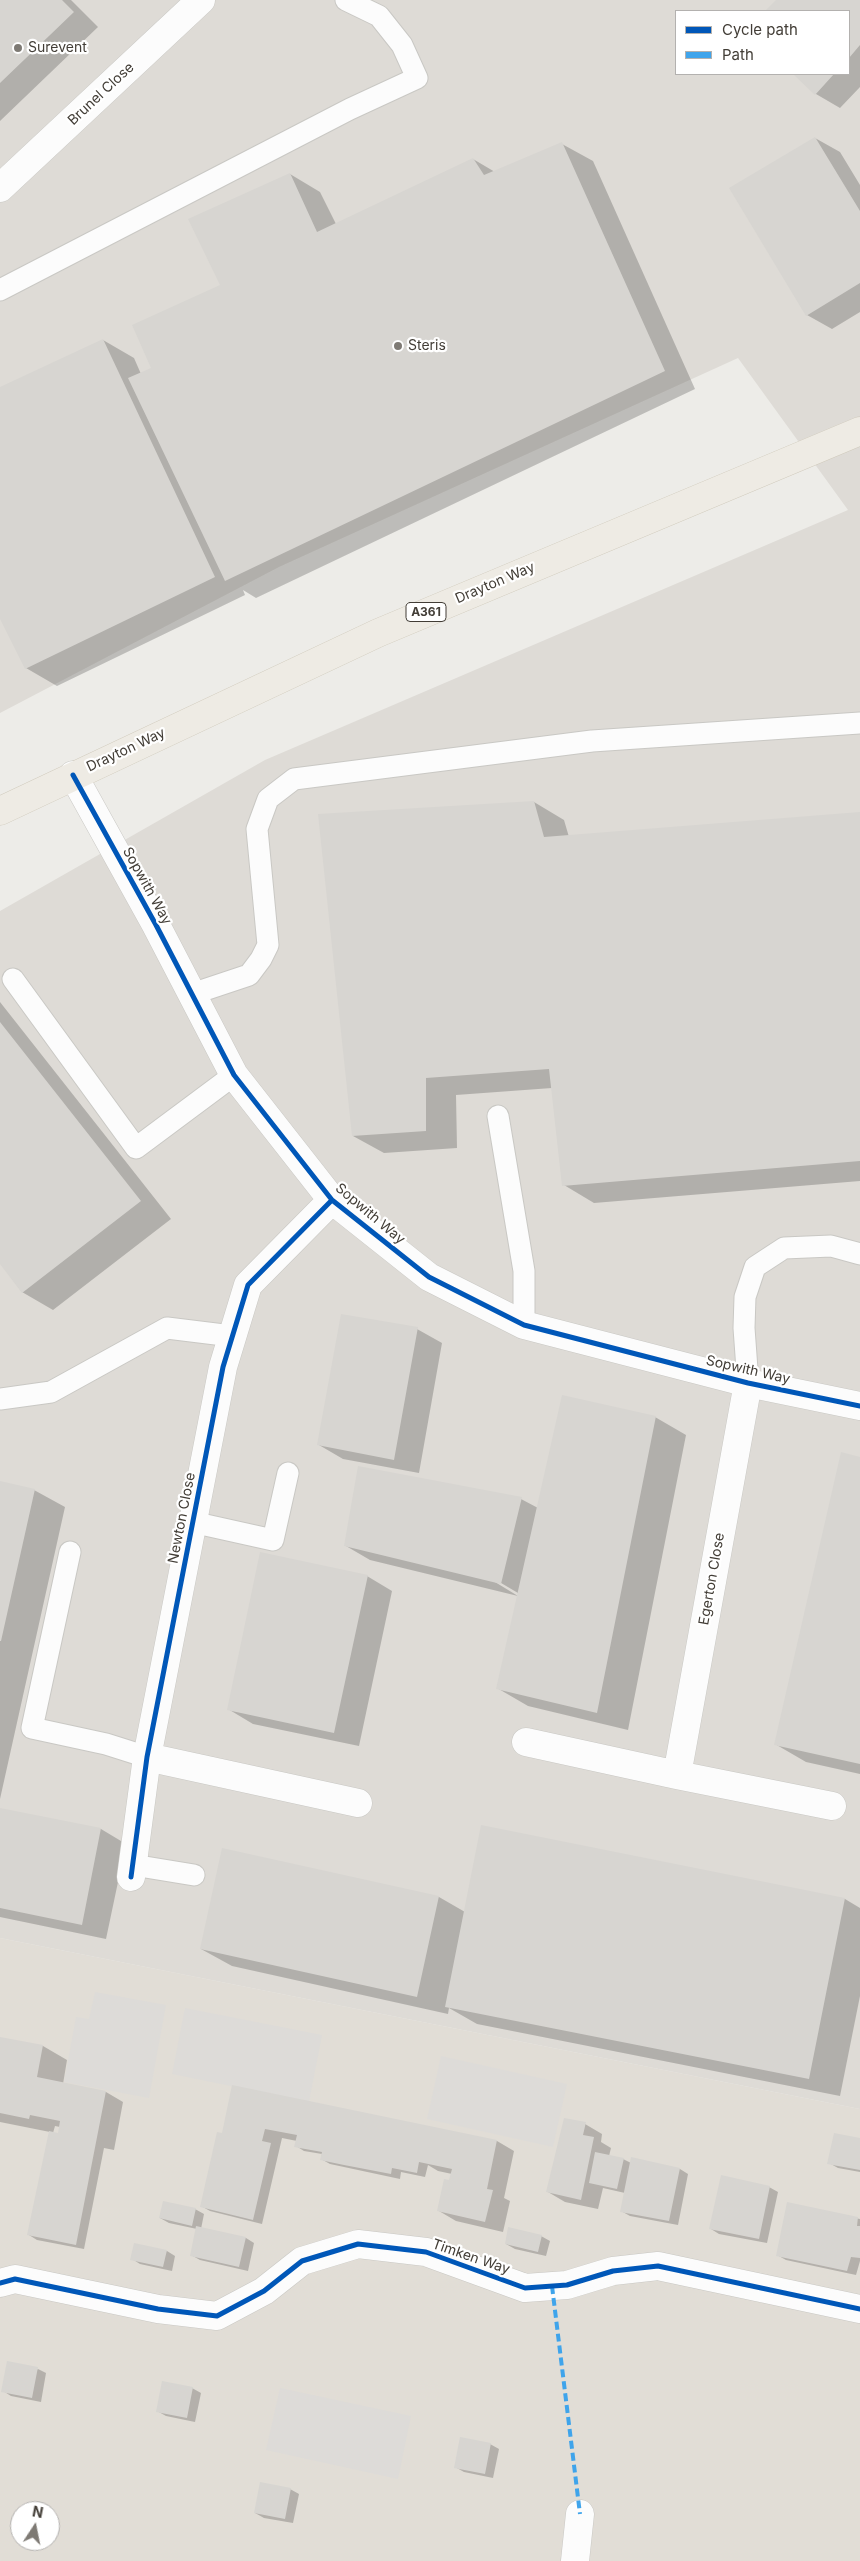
<!DOCTYPE html>
<style>
body{margin:0}
#map{position:relative;width:860px;height:2561px;overflow:hidden;background:#edece8;font-family:Inter,sans-serif}
canvas{display:block}
.legend{position:absolute;left:675px;top:10px;width:175px;height:65px;box-sizing:border-box;background:#fff;border:1px solid #b3b1af;margin:0;padding:6px 9px;list-style:none;font-size:15px;color:#423d36}
.legend li{display:flex;align-items:center;gap:10px;height:25px}
.legend b{width:25px;border:1px solid #b3b1af}
.north{position:absolute;left:10px;top:2501px;width:50px;height:50px;box-sizing:border-box;background:#fff;border:1px solid #b3b1af;border-radius:50%;rotate:11deg;font-size:14px;font-weight:700;line-height:20px;text-align:center;color:#423d36}
.north::after{content:'';display:block;margin:auto;width:18px;height:22px;background:#7e7a74;clip-path:polygon(50% 0,100% 100%,50% 72%,0 100%)}
</style>
<div id="map">
<canvas width="860" height="2561"></canvas>
<ul class="legend">
<li><b style="height:6px;background:#0057b8"></b>Cycle path</li>
<li><b style="height:6px;background:#3fa4eb"></b>Path</li>
</ul>
<div class="north">N</div>
</div>
<script>
const ctx = document.querySelector('canvas').getContext('2d');
ctx.lineJoin = 'round';
function fillPath(path, color) { ctx.fillStyle = color; ctx.fill(path, 'evenodd'); }
const toPath = rows => new Path2D(rows.map(r => 'M' + r).join(''));
function trace(path, color, width, dash) { ctx.strokeStyle = color; ctx.lineWidth = width; ctx.lineCap = dash ? 'butt' : 'round'; ctx.setLineDash(dash || []); ctx.stroke(path); }
function write(font, color, halo, rows, align = 'center') {
  ctx.font = font + ' Inter,sans-serif'; ctx.lineWidth = 4.5; ctx.setLineDash([]); ctx.textBaseline = 'middle'; ctx.strokeStyle = halo; ctx.fillStyle = color; for (const [text, x, y, turn = 0] of rows) {
    ctx.save(); ctx.translate(x, y); ctx.rotate((+turn || 0) * Math.PI / 180); ctx.textAlign = isNaN(turn) ? turn : align; if (halo) ctx.strokeText(text, 0, 0); ctx.fillText(text, 0, 0); ctx.restore();
  }
}
fillPath(toPath([
 [0,1938,860,2109,860,2561,0,2561],
 [20,2511,50,2511,50,2541,20,2541]
]), '#e1ddd6');
fillPath(toPath([
 [0,0,860,0,860,2109,0,1938,0,911,265,760,848,510,738,358,279,567,0,713],
 [676,11,849,11,849,74,676,74]
]), '#dedbd6');
fillPath(toPath([
 [95,1992,166,2005,149,2098,64,2082,76,2017,89,2019],
 [185,2008,322,2035,309,2102,172,2074],
 [441,2056,567,2084,553,2147,427,2119],
 [280,2388,411,2416,398,2479,266,2450]
]), '#dddbd8');
fillPath(toPath([
 [0,0,71,0,98,27,0,121],
 [778,0,860,0,860,87,840,108,816,94,795,74,849,74,849,11,767,11],
 [815,138,840,152,860,185,860,312,832,329,807,315],
 [562,144,593,161,695,389,256,598,243,590,245,595,57,686,26,668,0,616,0,389,103,340,134,358,141,374,153,368,222,286,290,174,320,192,336,224,473,159,495,172],
 [534,802,564,820,569,837,860,814,860,1181,594,1203,564,1185,552,1088,456,1095,457,1148,384,1153,353,1136],
 [0,1002,171,1219,53,1310,22,1292,0,1262],
 [417,1329,442,1343,419,1473,343,1459,319,1445],
 [655,1417,686,1435,628,1730,528,1706,497,1688,518,1596,370,1560,346,1546,521,1499,538,1508],
 [496,1580,518,1593,518,1596,495,1582],
 [860,1458,860,1774,806,1762,775,1744],
 [0,1482,34,1490,65,1507,0,1799],
 [367,1576,392,1591,359,1746,253,1724,228,1709],
 [0,1809,101,1829,126,1844,106,1939,0,1917],
 [482,1827,845,1899,860,1908,860,1996,840,2096,477,2024,449,2008,448,2014,232,1966,201,1949,439,1897,465,1912],
 [0,2038,43,2046,67,2060,63,2084,106,2092,123,2102,114,2150,104,2148,84,2249,37,2240,29,2235,50,2132,0,2122],
 [55,2126,60,2127,63,2135,53,2133],
 [233,2087,497,2141,514,2151,504,2198,510,2201,503,2232,456,2221,439,2211,452,2174,438,2171,428,2165,425,2177,401,2172,400,2179,330,2164,321,2159,322,2154,304,2151,296,2146,297,2141,282,2138,262,2224,210,2211,201,2206,228,2135],
 [585,2124,602,2134,601,2142,611,2148,609,2156,623,2159,631,2163,680,2169,688,2174,678,2225,630,2216,621,2211,625,2193,603,2188,598,2209,565,2202,548,2192],
 [860,2139,860,2172,838,2168,829,2163],
 [769,2187,778,2192,767,2243,719,2234,711,2229],
 [788,2204,860,2219,860,2261,856,2275,786,2260,777,2255],
 [195,2209,204,2214,201,2229,246,2238,254,2243,248,2271,200,2260,191,2255,197,2229,169,2223,160,2218],
 [541,2236,550,2241,546,2256,515,2249,506,2244],
 [167,2251,175,2256,172,2271,140,2264,132,2259],
 [38,2369,46,2373,41,2402,11,2396,3,2391],
 [192,2388,201,2393,195,2422,166,2416,157,2411],
 [490,2444,499,2449,493,2478,464,2472,455,2467],
 [290,2489,299,2494,293,2523,264,2518,255,2513]
]), '#0003');
fillPath(toPath([
 [0,0,62,0,74,12,0,83],
 [776,0,860,0,860,45,849,58,849,11,765,11],
 [793,74,834,74,815,95],
 [815,137,860,211,860,283,806,316,729,188],
 [562,142,665,371,225,581,128,378,151,368,132,325,220,285,188,219,290,173,317,232,473,158,484,175],
 [103,339,215,577,25,669,0,619,0,387],
 [534,801,544,837,860,812,860,1161,562,1186,549,1069,426,1078,426,1131,352,1136,318,814],
 [0,1022,141,1201,22,1293,0,1264],
 [341,1314,418,1327,394,1460,317,1445],
 [562,1395,656,1416,597,1713,496,1689],
 [841,1452,860,1457,860,1764,774,1745],
 [358,1466,522,1497,501,1584,344,1546],
 [0,1481,35,1489,1,1641,0,1641],
 [260,1552,368,1575,334,1733,227,1710],
 [0,1808,101,1828,82,1925,0,1908],
 [481,1825,845,1898,809,2079,445,2007],
 [222,1848,439,1896,417,1997,200,1949],
 [0,2037,43,2045,37,2077,106,2091,76,2245,27,2235,49,2131,58,2133,60,2121,30,2115,29,2119,0,2113],
 [232,2085,497,2140,487,2189,493,2190,485,2222,437,2211,444,2179,449,2180,452,2169,419,2162,417,2173,392,2168,391,2174,344,2165,320,2160,322,2152,294,2147,297,2135,265,2129,262,2141,271,2143,253,2220,200,2207,217,2132,222,2133],
 [564,2118,586,2122,583,2135,594,2137,581,2200,546,2192],
 [834,2133,860,2138,860,2170,827,2164],
 [595,2152,624,2158,617,2189,589,2183],
 [631,2157,680,2168,669,2221,620,2212],
 [721,2175,770,2186,759,2239,709,2229],
 [163,2201,196,2208,192,2226,159,2218],
 [787,2202,858,2217,857,2226,860,2226,860,2258,851,2257,847,2271,776,2256],
 [196,2226,246,2237,239,2267,190,2256],
 [508,2227,542,2235,538,2252,505,2244],
 [134,2243,167,2250,163,2267,130,2260],
 [7,2361,38,2367,32,2398,1,2392],
 [162,2381,193,2387,187,2418,156,2412],
 [460,2437,491,2443,485,2474,454,2468],
 [260,2482,291,2488,285,2519,254,2513]
]), '#d7d5d1');
const lane = toPath([
 [0,290,350,109,417,78,402,45,379,16,346,0],
 [13,979,136,1148,234,1075],
 [192,994,249,975,261,959,268,945,257,829,268,799,294,779,592,741,860,723],
 [498,1116,524,1271,524,1325],
 [748,1383,744,1328,745,1297,755,1267,784,1248,831,1246,860,1254],
 [0,1399,51,1392,167,1328,232,1336],
 [192,1522,273,1540,288,1473],
 [70,1552,32,1728,106,1744,147,1757],
 [133,1865,194,1875]
]);
const street = toPath([
 [0,188,201,0],
 [73,775,156,925,234,1075,332,1200,429,1277,524,1325,748,1383,860,1406],
 [526,1742,677,1775,832,1806],
 [147,1757,358,1803],
 [677,1775,748,1383],
 [131,1877,147,1757,223,1367,248,1285,332,1200],
 [0,2283,15,2279,158,2309,217,2316,264,2291,302,2261,358,2244,426,2252,525,2288,567,2285,613,2271,658,2266,860,2309],
 [575,2561,580,2514]
]);
const primary = toPath([
 [0,811,378,633,860,431]
]);
trace(lane, '#c9c8c4', 23);
trace(street, '#c9c8c4', 29);
trace(primary, '#cdc7b8', 29);
trace(lane, '#fcfcfc', 21);
trace(street, '#fcfcfc', 28);
trace(primary, '#eeebe4', 28);
trace(toPath([
 [552,2286,580,2514]
]), '#3fa4eb', 4, [8, 4]);
trace(toPath([
 [73,775,156,925,234,1075,332,1200,429,1277,524,1325,748,1383,860,1406],
 [131,1877,147,1757,223,1367,248,1285,332,1200],
 [0,2283,15,2279,158,2309,217,2316,264,2291,302,2261,358,2244,426,2252,525,2288,567,2285,613,2271,658,2266,860,2309]
]), '#0057b8', 5);
for (const [x, y, r, color] of [
 [18,48,5,"#7e7a74"],
 [398,346,5,"#7e7a74"]
]) { const dot = new Path2D(); dot.arc(x, y, r, 0, 2 * Math.PI); ctx.fillStyle = color; ctx.fill(dot); trace(dot, '#fff', 2); }
for (const [x, y, w] of [
 [426,612,40]
]) { const box = new Path2D(); box.roundRect(x - w / 2, y - 9.5, w, 19, 4); ctx.fillStyle = '#fff'; ctx.fill(box); trace(box, '#423d36', 1); }
write('bold 12px', '#423d36', null, [
 ["A361",426,612]
]);
write('14px', '#423d36', '#fff', [
 ["Surevent",28,48],
 ["Steris",408,346]
], 'left');
write('14px', '#423d36', '#fff', [
 ["Brunel Close",101,94,-43],
 ["Drayton Way",495,583,-23],
 ["Drayton Way",126,750,-25],
 ["Sopwith Way",147,886,61],
 ["Sopwith Way",370,1214,40],
 ["Sopwith Way",748,1370,13],
 ["Newton Close",182,1518,-79],
 ["Egerton Close",712,1579,-80],
 ["Timken Way",471,2257,19]
]);
</script>
